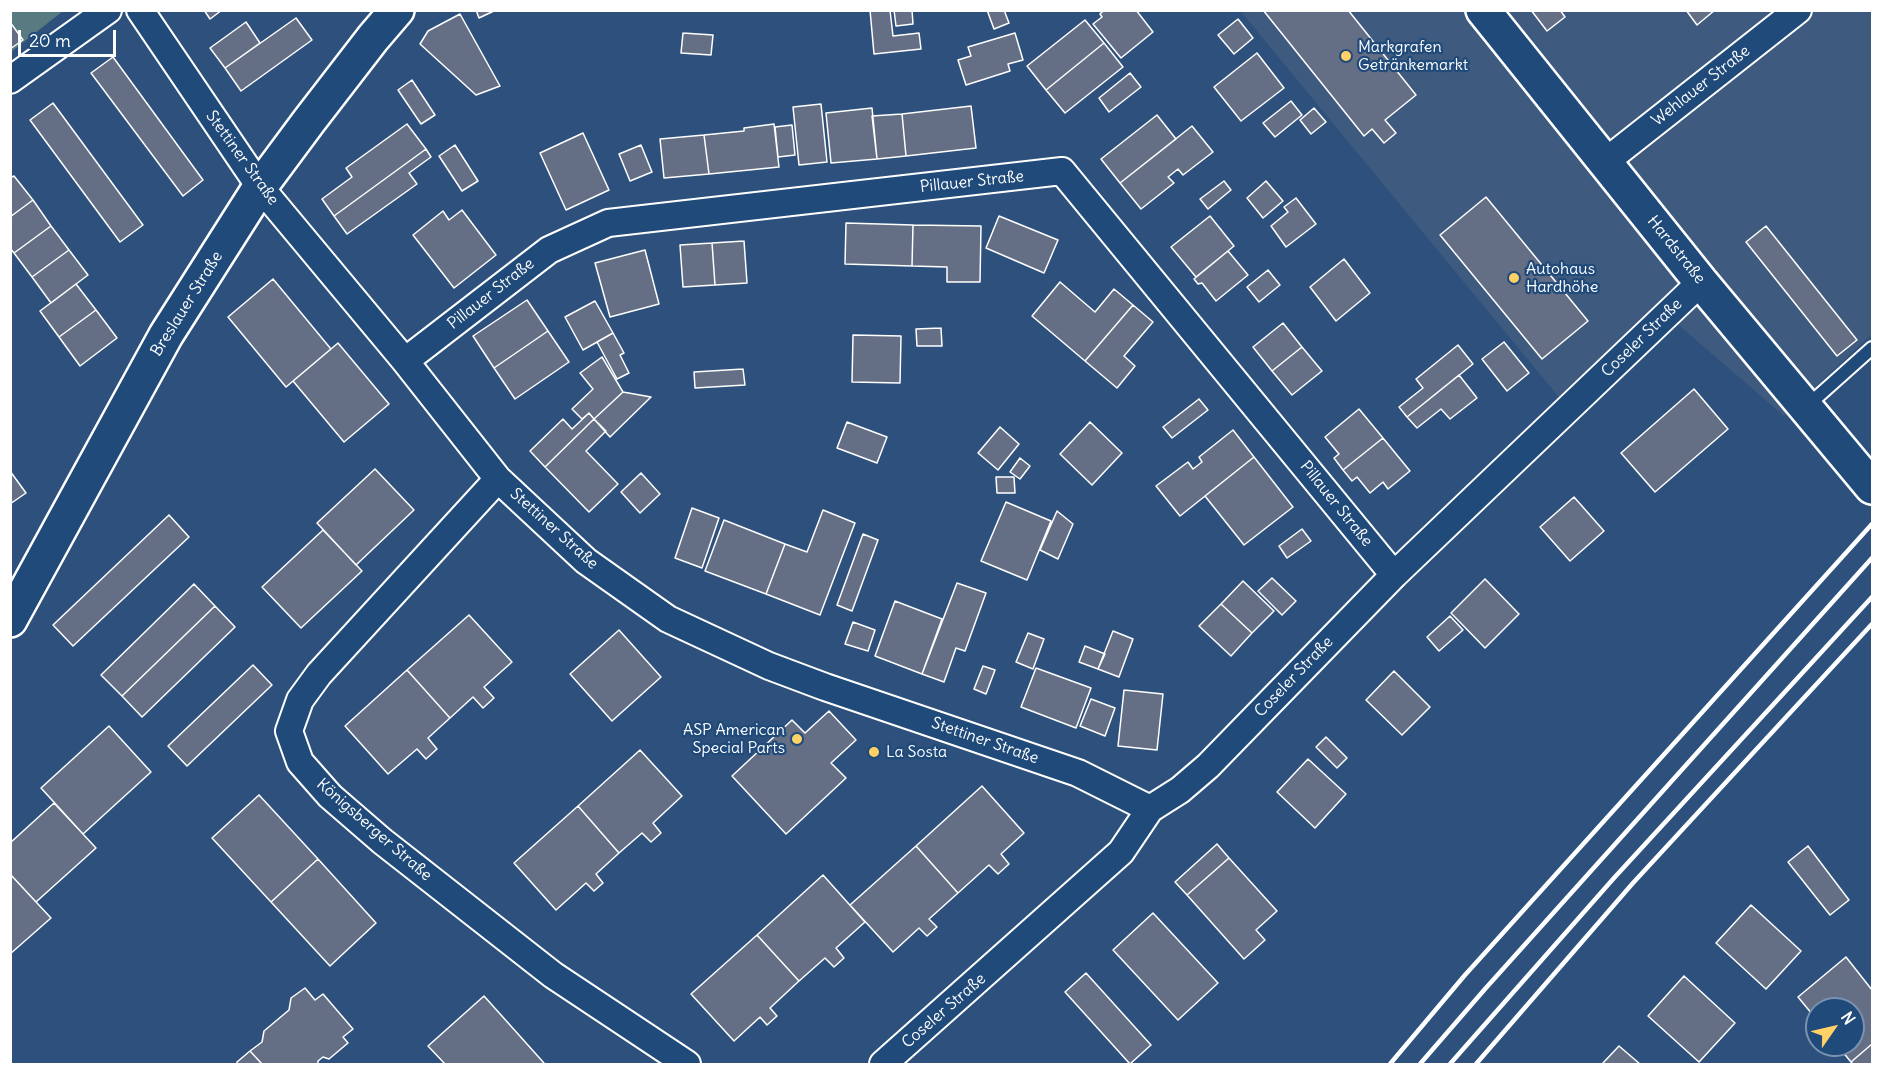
<!DOCTYPE html>
<meta charset="utf-8">
<style>
body{margin:0}
#map{position:relative;width:1883px;height:1075px;overflow:hidden;background:#2d517c;font-family:Delius,sans-serif}
canvas{display:block}
.frame{position:absolute;inset:0;border:12px solid #fff;pointer-events:none}
.north{position:absolute;left:1805px;top:997px;width:60px;height:60px;box-sizing:border-box;background:#1f4a7a;border:2px solid #7992af;border-radius:50%;rotate:56deg;font-size:16px;font-weight:700;line-height:24px;text-align:center;color:#fff}
.north::after{content:'';display:block;margin:auto;width:21px;height:27px;background:#ffd166;clip-path:polygon(50% 0,100% 100%,50% 72%,0 100%)}
.scale{position:absolute;left:18px;top:30px;width:98px;height:27px;box-sizing:border-box;border:3px solid #fff;border-top:0;padding-left:8px;font-size:18px;line-height:21px;white-space:nowrap;color:#fff;-webkit-text-stroke:4px #1f4a7a;paint-order:stroke}
</style>
<div id="map">
<canvas width="1883" height="1075"></canvas>
<div class="frame"></div>
<div class="north">N</div>
<div class="scale">20 m</div>
</div>
<script>
const ctx = document.querySelector('canvas').getContext('2d');
ctx.lineJoin = 'round';
function fillPath(path, color) { ctx.fillStyle = color; ctx.fill(path, 'evenodd'); }
const toPath = rows => new Path2D(rows.map(r => 'M' + r).join(''));
function trace(path, color, width, dash) { ctx.strokeStyle = color; ctx.lineWidth = width; ctx.lineCap = dash ? 'butt' : 'round'; ctx.setLineDash(dash || []); ctx.stroke(path); }
function write(font, color, halo, rows, align = 'center') {
  ctx.font = font + ' Delius,sans-serif'; ctx.lineWidth = 4.5; ctx.setLineDash([]); ctx.textBaseline = 'middle'; ctx.strokeStyle = halo; ctx.fillStyle = color; for (const [text, x, y, turn = 0] of rows) {
    ctx.save(); ctx.translate(x, y); ctx.rotate((+turn || 0) * Math.PI / 180); ctx.textAlign = isNaN(turn) ? turn : align; if (halo) ctx.strokeText(text, 0, 0); ctx.fillText(text, 0, 0); ctx.restore();
  }
}
fillPath(toPath([
 [1245,10,1872,11,1872,334,1784,416,1675,322,1576,418,1242,13]
]), '#3e5a7e');
fillPath(toPath([
 [11,11,63,11,11,52]
]), '#577b81');
const building = toPath([
 [204,10,222,10,210,19,204,10],
 [476,10,496,10,479,18,476,10],
 [870,10,890,10,893,36,919,33,921,49,874,54,870,10],
 [894,10,912,10,913,24,896,26,894,10],
 [987,10,1004,10,1009,23,994,29,987,10],
 [1104,10,1136,10,1153,32,1121,58,1093,24,1102,17,1100,14,1104,10],
 [1263,10,1348,10,1416,95,1385,120,1396,133,1384,143,1372,129,1364,136,1263,10],
 [1531,10,1560,10,1565,17,1547,31,1531,10],
 [1686,10,1715,10,1697,25,1686,10],
 [460,14,500,86,476,95,420,44,428,31,460,14],
 [296,18,312,40,241,91,225,68,296,18],
 [1238,19,1253,38,1234,54,1218,35,1238,19],
 [1085,20,1104,43,1046,90,1027,66,1085,20],
 [10,22,23,40,10,49,10,22],
 [246,22,260,43,225,68,210,48,246,22],
 [683,33,713,35,711,55,681,53,683,33],
 [1015,33,1023,60,1008,64,1010,71,966,85,958,60,971,56,968,47,1015,33],
 [1104,43,1123,67,1065,113,1046,90,1104,43],
 [1257,53,1284,88,1241,121,1214,87,1257,53],
 [113,57,203,180,183,196,91,73,113,57],
 [1130,73,1141,87,1109,112,1099,98,1130,73],
 [412,80,435,115,421,124,398,90,412,80],
 [1291,101,1302,115,1275,137,1263,123,1291,101],
 [53,103,143,225,120,242,30,120,53,103],
 [821,104,827,162,799,165,793,107,821,104],
 [971,106,976,148,906,156,902,114,971,106],
 [872,108,877,159,831,163,826,113,872,108],
 [1314,108,1326,122,1311,134,1300,120,1314,108],
 [902,114,906,156,877,159,872,116,902,114],
 [1157,115,1176,139,1120,183,1101,159,1157,115],
 [407,124,426,149,334,216,322,199,352,177,346,168,407,124],
 [774,124,779,167,709,174,704,135,744,131,744,128,774,124],
 [792,125,795,155,778,157,775,127,792,125],
 [1192,126,1213,152,1183,175,1178,169,1168,177,1174,183,1141,209,1120,183,1192,126],
 [583,133,609,190,566,210,540,153,583,133],
 [704,135,709,174,664,178,660,139,704,135],
 [455,145,478,181,462,191,439,156,455,145],
 [641,145,652,172,630,181,619,154,641,145],
 [426,149,431,157,409,173,417,184,347,234,334,216,426,149],
 [14,176,33,200,10,217,10,178,14,176],
 [1224,181,1231,190,1208,209,1200,199,1224,181],
 [1266,181,1283,201,1263,218,1247,198,1266,181],
 [1486,197,1588,321,1542,359,1440,235,1486,197],
 [1296,198,1316,224,1286,247,1271,226,1288,212,1284,207,1296,198],
 [33,200,51,226,14,253,10,248,10,217,33,200],
 [462,210,496,255,454,288,413,235,443,211,449,220,462,210],
 [999,216,1058,240,1044,273,986,248,999,216],
 [1210,216,1234,246,1196,277,1171,247,1210,216],
 [846,223,913,225,912,266,845,264,846,223],
 [913,225,981,226,980,282,947,282,947,267,912,266,913,225],
 [51,226,69,250,32,277,14,253,51,226],
 [1766,226,1857,340,1837,356,1746,242,1766,226],
 [744,241,747,283,715,285,712,243,744,241],
 [712,243,715,285,683,287,680,245,712,243],
 [69,250,88,275,51,303,32,277,69,250],
 [645,250,659,304,610,317,595,263,645,250],
 [1228,251,1248,275,1216,301,1202,283,1198,284,1194,279,1228,251],
 [1344,259,1370,293,1336,321,1310,287,1344,259],
 [1268,270,1280,285,1259,302,1247,287,1268,270],
 [273,279,331,349,286,387,228,317,273,279],
 [1060,282,1095,312,1114,289,1133,305,1085,361,1032,316,1060,282],
 [76,284,96,310,59,337,40,311,76,284],
 [527,300,548,331,494,368,473,336,527,300],
 [595,301,613,333,583,350,565,317,595,301],
 [1133,305,1153,322,1124,356,1135,366,1117,388,1085,361,1133,305],
 [96,310,117,338,80,366,59,337,96,310],
 [1283,323,1302,347,1272,371,1253,347,1283,323],
 [941,328,942,346,917,346,916,329,941,328],
 [548,331,569,362,515,399,494,368,548,331],
 [613,333,624,353,620,355,629,373,617,379,597,342,613,333],
 [853,335,901,336,900,383,852,382,853,335],
 [1504,342,1529,373,1507,391,1482,359,1504,342],
 [338,343,389,404,344,442,293,381,338,343],
 [1458,345,1473,364,1407,417,1399,407,1423,388,1416,379,1458,345],
 [1302,347,1322,371,1292,395,1272,371,1302,347],
 [602,357,623,392,594,419,589,413,582,419,572,409,593,389,580,373,602,357],
 [743,369,745,385,695,388,694,372,743,369],
 [1459,375,1477,398,1450,419,1441,409,1417,428,1407,417,1459,375],
 [1694,389,1728,429,1655,492,1621,453,1694,389],
 [623,392,651,397,610,437,594,419,623,392],
 [1199,399,1208,410,1172,438,1163,427,1199,399],
 [1359,409,1383,438,1343,470,1334,458,1339,454,1325,437,1359,409],
 [589,413,594,419,545,467,530,451,563,419,572,429,589,413],
 [594,419,606,431,586,451,618,484,589,512,545,467,594,419],
 [847,422,887,437,877,463,837,448,847,422],
 [1090,422,1122,453,1092,485,1060,454,1090,422],
 [1000,427,1019,444,998,470,978,453,1000,427],
 [1233,430,1254,457,1180,516,1156,486,1188,462,1193,469,1202,462,1199,457,1233,430],
 [1383,438,1410,471,1388,489,1383,482,1370,493,1357,477,1352,481,1343,470,1383,438],
 [1254,457,1293,507,1244,545,1205,496,1254,457],
 [1020,458,1030,466,1020,479,1010,472,1020,458],
 [375,469,414,510,356,565,317,523,375,469],
 [10,471,26,493,10,504,10,471],
 [641,473,660,494,640,513,621,492,641,473],
 [996,477,1014,477,1015,493,997,493,996,477],
 [1574,497,1604,531,1570,561,1540,527,1574,497],
 [1006,502,1051,521,1027,580,981,561,1006,502],
 [692,508,719,518,702,568,675,558,692,508],
 [823,510,855,523,820,615,766,594,785,544,807,552,823,510],
 [1057,511,1073,524,1058,559,1040,550,1057,511],
 [169,515,189,537,73,646,53,625,169,515],
 [724,520,785,544,766,594,705,571,724,520],
 [1302,529,1311,541,1287,558,1279,546,1302,529],
 [323,530,362,571,301,628,262,587,323,530],
 [863,534,878,540,852,611,837,605,863,534],
 [1272,578,1296,601,1282,615,1258,591,1272,578],
 [1485,579,1519,614,1485,648,1451,613,1485,579],
 [1243,581,1274,611,1252,633,1221,604,1243,581],
 [957,583,986,593,965,651,956,648,944,682,922,674,957,583],
 [194,584,215,606,122,696,101,675,194,584],
 [895,601,942,619,922,674,875,656,895,601],
 [1221,604,1252,633,1231,656,1199,626,1221,604],
 [215,606,235,627,142,717,122,696,215,606],
 [469,615,512,662,484,687,494,698,483,708,473,697,450,718,407,670,469,615],
 [1450,616,1463,630,1439,651,1427,637,1450,616],
 [853,622,875,630,868,651,845,644,853,622],
 [619,630,661,677,612,721,570,674,619,630],
 [1113,631,1133,639,1119,677,1098,669,1113,631],
 [1028,633,1044,639,1033,669,1016,662,1028,633],
 [1085,646,1105,654,1098,669,1079,662,1085,646],
 [253,665,272,685,187,766,168,746,253,665],
 [983,666,995,670,986,694,974,689,983,666],
 [1036,668,1091,688,1076,728,1021,707,1036,668],
 [407,670,450,718,428,738,437,749,426,759,417,749,388,774,345,726,407,670],
 [1394,671,1430,707,1402,735,1366,700,1394,671],
 [1124,690,1163,694,1157,750,1118,746,1124,690],
 [1091,699,1115,708,1105,736,1080,726,1091,699],
 [829,711,856,740,831,763,846,778,786,834,732,776,792,720,805,733,829,711],
 [109,726,151,772,83,834,41,788,109,726],
 [1326,737,1347,758,1337,768,1316,747,1326,737],
 [640,750,682,796,653,823,661,833,651,842,642,833,619,853,578,806,640,750],
 [1308,759,1346,794,1315,828,1277,792,1308,759],
 [982,786,1024,833,1001,854,1009,864,998,874,989,865,958,893,916,846,982,786],
 [259,795,318,859,271,902,212,838,259,795],
 [54,803,96,848,36,902,10,874,10,843,54,803],
 [578,806,619,853,596,874,603,883,594,891,586,883,556,910,514,863,578,806],
 [1217,844,1229,858,1187,895,1175,882,1217,844],
 [916,846,958,893,929,919,937,927,927,936,919,928,893,952,850,905,916,846],
 [1808,846,1849,900,1830,915,1788,862,1808,846],
 [1229,858,1277,911,1256,930,1265,940,1244,959,1187,895,1229,858],
 [318,859,376,923,330,966,271,902,318,859],
 [10,874,51,918,10,954,10,874],
 [823,875,865,922,836,948,844,958,834,967,825,958,799,981,757,935,823,875],
 [1751,905,1801,951,1766,989,1716,943,1751,905],
 [1153,913,1218,983,1178,1020,1113,950,1153,913],
 [757,935,799,981,770,1008,777,1016,767,1025,760,1017,734,1041,691,994,757,935],
 [1846,957,1872,990,1872,1044,1851,1062,1837,1045,1853,1045,1853,1009,1817,1009,1817,1020,1798,997,1846,957],
 [1086,973,1151,1045,1130,1064,1065,992,1086,973],
 [1684,976,1735,1023,1699,1062,1648,1016,1684,976],
 [305,988,315,1000,323,994,353,1029,343,1037,348,1043,329,1059,323,1057,318,1061,318,1064,262,1064,250,1051,262,1042,264,1031,289,1010,291,998,305,988],
 [484,996,544,1063,542,1064,445,1064,428,1046,484,996],
 [1872,1044,1872,1064,1853,1064,1851,1062,1872,1044],
 [1619,1046,1640,1064,1602,1064,1619,1046],
 [250,1051,262,1064,237,1064,237,1062,250,1051]
]);
fillPath(building, '#646e84');
trace(building, '#fff', 1.5);
const lane = toPath([
 [1806,407,1872,348]
]);
const street = toPath([
 [140,10,260,187,405,361,498,479,586,561,668,619,769,666,825,687,1078,773,1150,809],
 [10,80,108,10],
 [1605,162,1798,10],
 [405,361,549,250,608,223,1062,171,1394,575],
 [498,479,319,674,300,700,289,731,300,762,330,796,382,841,553,975,687,1064],
 [883,1064,1121,852,1150,809,1180,790,1208,766,1394,575,1701,282]
]);
const secondary = toPath([
 [1483,10,1701,282,1872,487],
 [10,620,166,335,260,187,309,121,373,38,397,10]
]);
trace(lane, '#fff', 16);
trace(street, '#fff', 30);
trace(secondary, '#fff', 38);
trace(lane, '#1f4a7a', 12);
trace(street, '#1f4a7a', 26);
trace(secondary, '#1f4a7a', 33);
trace(toPath([
 [1390,1064,1465,975,1872,524],
 [1420,1064,1485,989,1872,558],
 [1450,1064,1614,878,1872,597],
 [1476,1064,1633,883,1872,624]
]), '#fff', 4.5);
for (const [x, y, r, color] of [
 [1346,56,6,"#ffd166"],
 [1514,278,6,"#ffd166"],
 [797,739,6,"#ffd166"],
 [874,752,6,"#ffd166"]
]) { const dot = new Path2D(); dot.arc(x, y, r, 0, 2 * Math.PI); ctx.fillStyle = color; ctx.fill(dot); trace(dot, '#1f4a7a', 2); }
write('16px', '#fff', '#1f4a7a', [
 ["Markgrafen",1358,47],
 ["Getränkemarkt",1358,65],
 ["Autohaus",1526,269],
 ["Hardhöhe",1526,287],
 ["ASP American",785,730,"right"],
 ["Special Parts",785,748,"right"],
 ["La Sosta",886,752]
], 'left');
write('16px', '#fff', '#1f4a7a', [
 ["Wehlauer Straße",1701,86,-38],
 ["Stettiner Straße",242,158,54],
 ["Pillauer Straße",972,182,-6],
 ["Hardstraße",1676,250,51],
 ["Pillauer Straße",491,294,-38],
 ["Breslauer Straße",187,304,-58],
 ["Coseler Straße",1642,338,-44],
 ["Pillauer Straße",1336,504,51],
 ["Stettiner Straße",554,529,42],
 ["Coseler Straße",1294,677,-46],
 ["Stettiner Straße",985,741,19],
 ["Königsberger Straße",374,830,41],
 ["Coseler Straße",944,1011,-41]
]);
</script>
